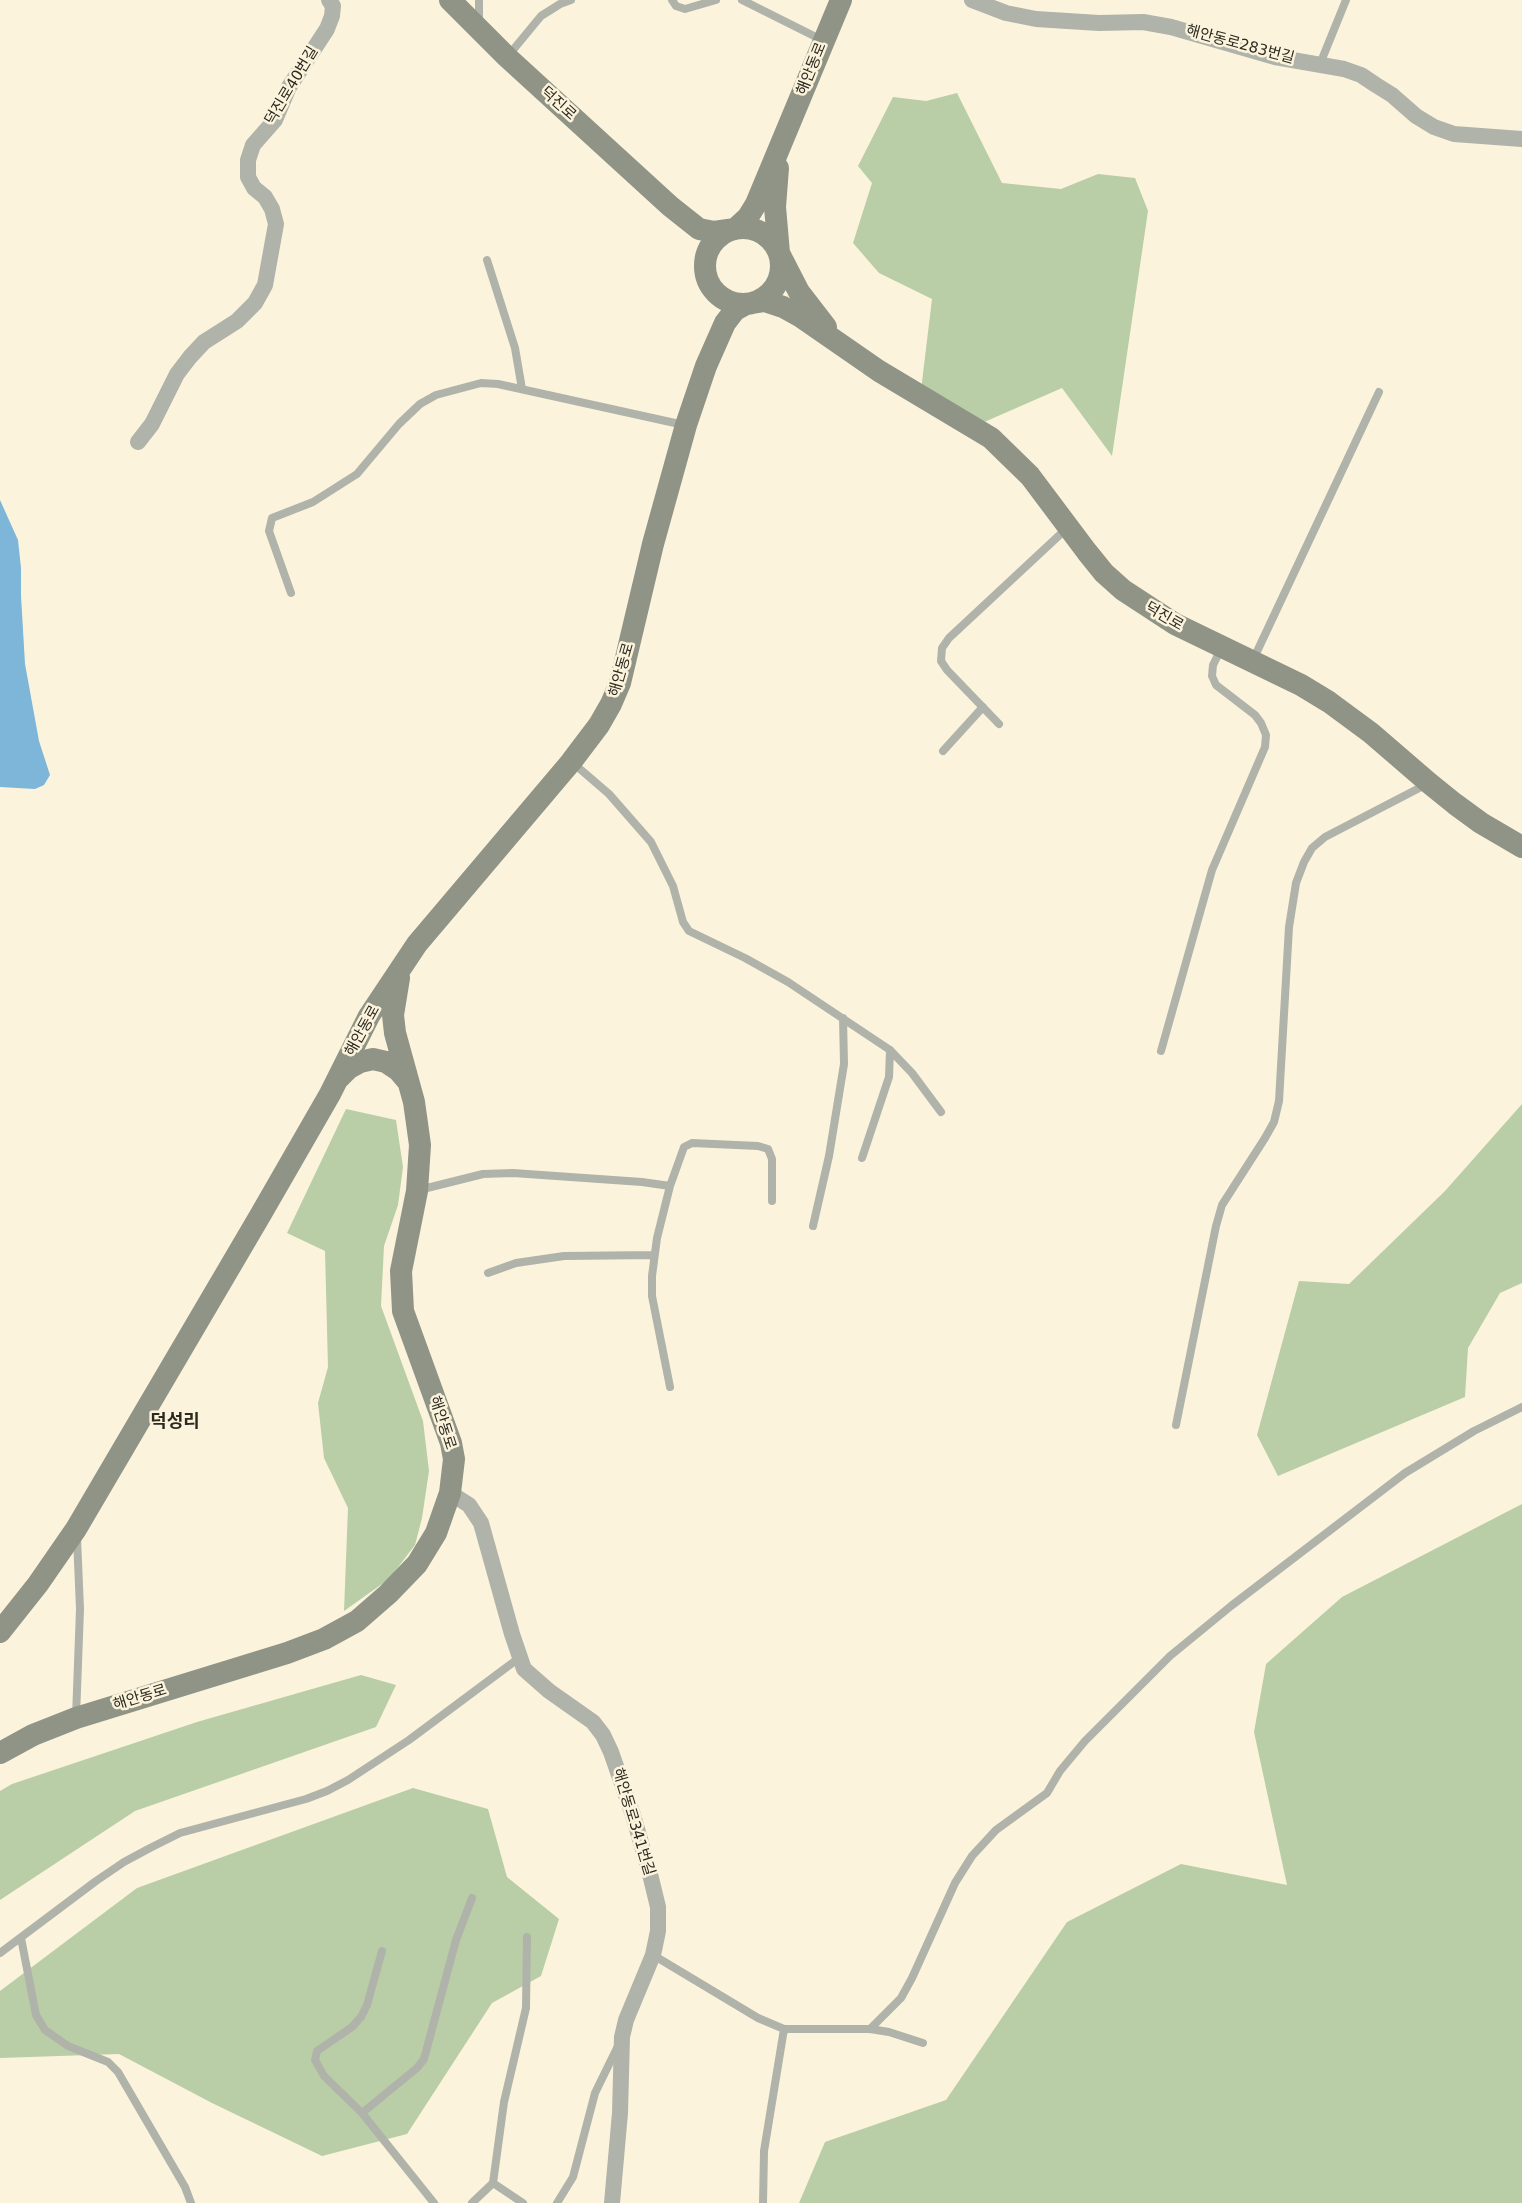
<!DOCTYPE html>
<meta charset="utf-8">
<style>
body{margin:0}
canvas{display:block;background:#fbf3dc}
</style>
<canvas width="1522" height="2203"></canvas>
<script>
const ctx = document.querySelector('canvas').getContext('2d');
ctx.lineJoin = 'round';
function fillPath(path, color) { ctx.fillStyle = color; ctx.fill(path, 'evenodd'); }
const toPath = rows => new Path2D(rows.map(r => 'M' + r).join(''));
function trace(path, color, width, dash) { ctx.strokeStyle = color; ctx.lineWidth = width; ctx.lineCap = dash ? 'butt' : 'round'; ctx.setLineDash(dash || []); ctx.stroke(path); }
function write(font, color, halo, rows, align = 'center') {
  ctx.font = font + ' "DejaVu Sans","Noto Sans KR",sans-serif'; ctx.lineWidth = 5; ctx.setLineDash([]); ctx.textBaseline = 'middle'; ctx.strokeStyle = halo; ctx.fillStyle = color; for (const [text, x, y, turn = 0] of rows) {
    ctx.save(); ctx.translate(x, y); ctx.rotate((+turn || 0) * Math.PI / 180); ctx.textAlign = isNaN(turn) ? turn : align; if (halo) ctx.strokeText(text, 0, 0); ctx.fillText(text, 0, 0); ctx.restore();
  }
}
fillPath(toPath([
 [957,93,1002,183,1061,189,1098,174,1135,178,1148,211,1112,456,1062,388,982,423,921,390,932,299,879,273,853,243,872,183,858,166,893,97,926,101],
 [1522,1104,1522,1283,1500,1293,1468,1348,1465,1397,1278,1476,1257,1435,1299,1281,1349,1284,1445,1191],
 [346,1109,396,1120,403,1167,398,1205,384,1246,381,1306,423,1421,429,1471,422,1518,415,1545,389,1579,344,1611,348,1508,324,1458,318,1403,328,1367,325,1251,287,1233],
 [1522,1504,1522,2203,799,2203,825,2142,946,2100,1067,1922,1181,1864,1287,1885,1254,1732,1266,1664,1342,1597],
 [361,1675,396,1685,376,1727,135,1811,0,1900,0,1791,12,1784,197,1722],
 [413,1788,488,1809,507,1877,559,1919,541,1976,492,2003,407,2134,322,2156,212,2103,119,2054,0,2058,0,1991,137,1888]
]), '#b9cea7');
fillPath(toPath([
 [0,500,18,540,21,568,21,596,25,664,39,741,50,775,44,785,35,789,0,787]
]), '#7db6d9');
trace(toPath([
 [479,0,479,23],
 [672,0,676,6,685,9,716,0],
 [742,0,822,40],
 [508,56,541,16,560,4,571,0],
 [1320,64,1346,0],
 [487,260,515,348,522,389],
 [291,593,269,531,272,518,313,502,357,474,399,424,420,404,436,395,481,383,498,384,684,425],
 [1253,660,1379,392],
 [999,724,947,670,941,661,942,648,949,638,1066,529],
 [943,751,983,707],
 [573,763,609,794,651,842,673,886,683,922,689,931,745,958,788,982,890,1050,912,1073,941,1112],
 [1161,1051,1212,870,1265,747,1266,735,1261,723,1255,715,1216,685,1212,676,1213,665,1221,649],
 [862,1158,889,1077,890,1050],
 [419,1190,483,1174,513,1173,642,1182,670,1186],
 [813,1226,829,1156,844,1064,843,1018],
 [488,1273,516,1263,564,1256,654,1255],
 [670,1387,652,1296,652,1276,657,1238,670,1186,684,1147,692,1143,758,1146,768,1149,772,1159,772,1201],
 [1176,1425,1216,1226,1222,1205,1265,1138,1274,1122,1279,1101,1289,927,1296,883,1304,862,1312,848,1325,837,1427,784],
 [76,1717,80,1609,77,1538],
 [21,1938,36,2015,45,2030,68,2046,108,2062,118,2072,185,2187,191,2203],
 [382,1951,367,2005,361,2017,352,2027,317,2051,315,2060,324,2076,362,2113,434,2203],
 [0,1953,96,1881,124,1862,150,1848,180,1833,306,1799,327,1791,348,1780,409,1740,519,1658],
 [653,1955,758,2018,784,2029,870,2029,889,2032,923,2043],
 [870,2029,901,1998,912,1978,955,1883,972,1856,996,1830,1047,1793,1060,1771,1085,1741,1170,1656,1231,1606,1405,1473,1474,1431,1522,1407],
 [362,2113,417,2068,424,2059,456,1940,472,1898],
 [493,2183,504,2102,526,2008,527,1937],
 [472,2203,493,2183,523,2203],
 [557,2203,573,2177,595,2093,618,2046],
 [763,2203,764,2151,784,2029]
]), '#b0b3a9', 8);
trace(toPath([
 [972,0,1006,13,1036,19,1099,23,1143,22,1171,27,1275,57,1344,69,1361,75,1376,85,1392,95,1416,116,1434,127,1454,134,1522,139],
 [138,442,152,424,177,374,190,357,204,342,237,321,255,303,265,285,276,224,272,209,265,197,254,188,248,177,248,160,253,145,275,120,289,87,327,29,332,16,333,6,329,0],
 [450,1493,469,1505,481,1523,512,1634,524,1669,549,1691,593,1722,603,1735,611,1752,633,1815,650,1874,658,1907,658,1931,653,1955,626,2020,622,2037,620,2113,612,2203]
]), '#b0b3a9', 16);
trace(toPath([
 [450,0,507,57,670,206,699,229,714,232,735,229,748,217,756,204,841,0],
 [778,168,775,207,779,253,799,292,826,327],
 '705 266a38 38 0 1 1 76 0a38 38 0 1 1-76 0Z',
 [338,1079,349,1068,360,1062,373,1059,386,1062,398,1070,409,1083],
 [0,1632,38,1584,76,1529,261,1214,330,1094,369,1016,417,944,571,762,599,725,611,704,620,683,653,544,686,425,706,366,725,323,735,310,746,304,765,301,783,307,801,317,879,371,991,438,1030,476,1087,552,1104,573,1123,590,1175,624,1301,685,1329,702,1371,733,1429,783,1455,804,1481,823,1522,847],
 [0,1753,33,1735,76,1718,287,1653,324,1639,357,1621,388,1594,417,1564,436,1533,450,1493,454,1459,451,1443,403,1311,401,1271,417,1191,420,1145,414,1102,395,1033,393,1015,399,978]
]), '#8f9486', 22);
write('15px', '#2c2920', '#fbf3dc', [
 ["해안동로283번길",1240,45,15],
 ["해안동로",812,69,-68],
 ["덕진로40번길",292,86,-59],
 ["덕진로",558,104,42],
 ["덕진로",1164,617,30],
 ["해안동로",622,670,-74],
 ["해안동로",363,1031,-61],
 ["해안동로",442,1423,72],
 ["해안동로",140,1698,-17],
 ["해안동로341번길",633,1822,73]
]);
write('bold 18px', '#2c2920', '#fbf3dc', [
 ["덕성리",175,1422]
]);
</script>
